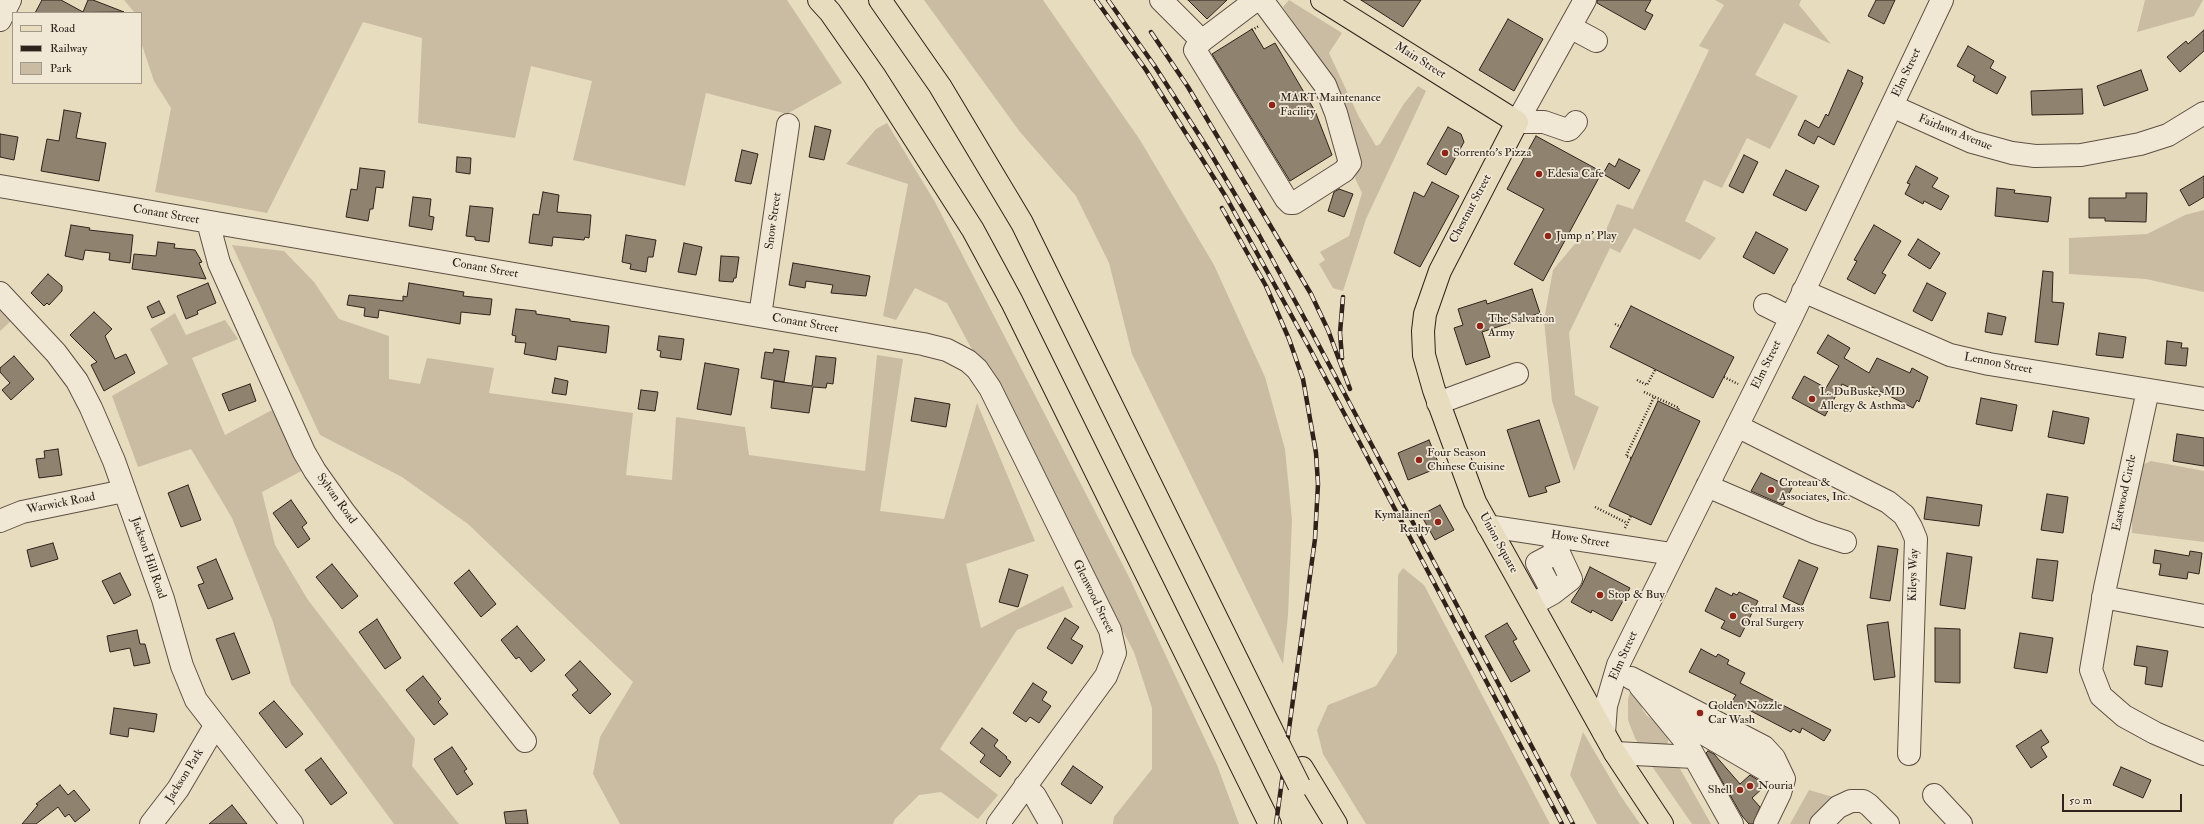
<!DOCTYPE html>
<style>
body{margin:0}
#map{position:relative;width:2204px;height:824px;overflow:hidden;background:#e8dcbe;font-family:"IM FELL Double Pica",serif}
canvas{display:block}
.legend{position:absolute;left:12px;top:12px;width:130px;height:72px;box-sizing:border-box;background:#f0e8d5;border:1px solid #a3998b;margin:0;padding:5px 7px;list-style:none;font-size:12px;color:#2f221b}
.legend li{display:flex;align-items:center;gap:8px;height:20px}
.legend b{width:20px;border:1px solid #a3998b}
.scale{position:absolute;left:2062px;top:794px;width:120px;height:18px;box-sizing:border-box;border:2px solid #2f221b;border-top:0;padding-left:5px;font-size:12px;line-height:14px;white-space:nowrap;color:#2f221b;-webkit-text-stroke:3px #f0e8d5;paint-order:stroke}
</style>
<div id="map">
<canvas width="2204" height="824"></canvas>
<ul class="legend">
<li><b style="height:5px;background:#e8dcbe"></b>Road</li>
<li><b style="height:5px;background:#2f221b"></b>Railway</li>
<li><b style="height:11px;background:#c9bca2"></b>Park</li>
</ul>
<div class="scale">50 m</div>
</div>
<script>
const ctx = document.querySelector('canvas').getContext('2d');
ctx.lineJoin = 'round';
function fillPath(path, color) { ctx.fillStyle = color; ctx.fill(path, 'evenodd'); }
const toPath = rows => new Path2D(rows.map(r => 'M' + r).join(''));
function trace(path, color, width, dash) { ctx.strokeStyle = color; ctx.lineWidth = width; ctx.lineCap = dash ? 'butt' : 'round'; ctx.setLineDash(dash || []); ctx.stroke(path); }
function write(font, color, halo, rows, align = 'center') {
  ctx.font = font + ' "IM FELL Double Pica",serif'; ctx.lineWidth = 3.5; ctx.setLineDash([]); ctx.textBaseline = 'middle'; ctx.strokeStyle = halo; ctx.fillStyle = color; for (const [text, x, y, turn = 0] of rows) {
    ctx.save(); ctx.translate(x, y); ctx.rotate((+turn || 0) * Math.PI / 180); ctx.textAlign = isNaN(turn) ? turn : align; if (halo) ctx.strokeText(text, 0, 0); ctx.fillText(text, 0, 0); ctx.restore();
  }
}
fillPath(toPath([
 [124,0,787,0,842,83,787,114,706,93,685,186,573,160,592,81,531,66,515,138,418,123,422,38,363,22,267,213,155,192,171,108,154,81,141,42,141,13,135,13],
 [924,0,1043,0,1140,140,1214,265,1265,377,1285,449,1292,520,1288,615,1283,664,1132,354,1109,263,1076,196,1020,132],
 [1289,0,1342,33,1329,53,1359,117,1376,146,1380,144,1403,105,1418,86,1426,91,1366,219,1343,291,1333,288,1319,264,1325,260,1320,252,1349,236,1362,193,1355,178,1359,166,1328,73,1283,7],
 [1715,0,1801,0,1799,5,1831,44,1784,23,1755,75,1798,96,1770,149,1747,138,1722,188,1704,180,1685,221,1716,238,1700,260,1634,228,1620,253,1610,248,1569,333,1575,395,1599,407,1574,471,1552,401,1544,320,1553,270,1579,239,1603,237,1617,204,1633,209,1709,50,1699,46,1724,5],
 [2145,0,2203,0,2194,16,2137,32],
 [887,123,935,202,1129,577,1217,765,1239,824,1113,824,1114,817,1152,769,1152,708,1134,652,947,303,915,288,896,320,883,316,908,184,846,164,876,129],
 [2204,210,2204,292,2146,279,2069,274,2069,238,2147,234,2185,215],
 [232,245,284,251,314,282,339,319,389,336,389,379,420,384,427,358,494,368,489,393,633,413,626,475,672,480,676,417,745,427,749,455,865,471,877,355,903,359,880,511,944,519,977,403,1035,541,966,564,981,628,1063,586,1073,607,1017,630,940,749,998,795,978,819,941,792,919,795,895,819,893,824,620,824,593,774,600,737,633,682,468,524,402,477,320,435],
 [0,308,11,321,0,331],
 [175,313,186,335,225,320,238,339,192,358,225,435,272,410,305,469,262,492,275,545,308,600,415,739,412,766,459,824,394,824,291,684,273,622,232,518,191,449,138,467,112,396,168,364,150,329],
 [2151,461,2204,471,2204,542,2132,533,2132,501,2142,465],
 [1403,568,1424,585,1550,824,1366,824,1323,754,1317,730,1328,705,1376,686,1397,653,1398,575],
 [1631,689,1642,703,1642,709,1647,716,1657,722,1669,738,1667,745,1639,745,1635,738,1628,720,1628,699],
 [1583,732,1620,795,1640,824,1597,824,1570,775],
 [1649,762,1679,767,1711,824,1692,824],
 [1809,790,1833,797,1809,824,1790,824]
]), '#c9bca2');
const building = toPath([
 [42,0,61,0,83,12,88,0,93,0,124,12,35,13,42,0],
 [1188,0,1227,0,1207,19,1188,0],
 [1361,0,1421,0,1403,27,1361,0],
 [1597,0,1651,0,1645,11,1653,15,1645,30,1597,3,1597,0],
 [1876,0,1895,0,1884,24,1868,16,1876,0],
 [1508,19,1543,39,1514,91,1479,70,1508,19],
 [1252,29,1264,49,1275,43,1315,111,1332,155,1290,181,1212,54,1252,29],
 [2204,30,2204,51,2180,72,2167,57,2186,41,2188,44,2204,30],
 [1968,46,1994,61,1990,68,2006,77,1997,94,1973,81,1975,76,1957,66,1968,46],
 [1848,70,1863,77,1861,82,1863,83,1834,145,1818,136,1814,144,1798,135,1805,120,1819,128,1826,114,1828,116,1848,70],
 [2141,70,2148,90,2104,106,2097,86,2141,70],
 [2082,89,2083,114,2032,115,2031,91,2082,89],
 [64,110,81,113,76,138,106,143,99,181,41,171,47,139,59,141,64,110],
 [815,126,831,130,824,160,809,157,815,126],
 [1448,127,1461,134,1464,142,1446,175,1427,164,1448,127],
 [0,134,18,137,14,160,0,157,0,134],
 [1536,136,1602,172,1543,281,1514,264,1544,209,1507,189,1536,136],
 [742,150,758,154,751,184,735,181,742,150],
 [1744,155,1758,162,1743,193,1729,186,1744,155],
 [457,157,471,158,470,174,456,172,457,157],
 [1619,159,1640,170,1629,189,1603,174,1609,163,1615,167,1619,159],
 [1916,166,1938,178,1932,187,1949,196,1941,210,1924,201,1923,204,1905,194,1910,184,1907,183,1916,166],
 [360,168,385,171,383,188,376,187,373,209,370,209,368,221,346,217,351,189,357,190,360,168],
 [1786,170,1819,186,1806,211,1773,195,1786,170],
 [2204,176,2204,197,2189,206,2180,190,2204,176],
 [1432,182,1459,196,1420,267,1394,253,1414,192,1424,197,1432,182],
 [1997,188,2015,190,2014,193,2051,197,2048,222,1995,216,1997,188],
 [1339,189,1353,194,1344,217,1328,211,1334,192,1339,189],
 [543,192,559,195,557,212,591,215,589,238,585,237,584,240,553,237,552,246,529,243,533,214,539,215,543,192],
 [2126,193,2147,193,2146,222,2105,221,2105,218,2089,218,2089,198,2126,198,2126,193],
 [413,197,431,199,429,216,434,217,432,230,409,226,413,197],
 [470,206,493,208,489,242,475,240,475,237,466,236,470,206],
 [71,225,90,228,89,230,133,235,130,263,109,260,110,253,85,250,83,260,65,256,71,225],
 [1874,225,1901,241,1882,273,1886,275,1875,294,1847,279,1857,261,1854,260,1874,225],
 [1756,232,1788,249,1774,274,1743,257,1756,232],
 [626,235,656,240,653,257,648,257,646,272,630,269,631,264,622,262,626,235],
 [1918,239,1940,253,1930,269,1908,255,1918,239],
 [158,242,175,244,174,248,195,250,202,262,199,263,206,279,132,269,134,254,156,256,158,242],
 [684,243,702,247,696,275,678,272,684,243],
 [721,256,739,257,736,278,734,278,733,282,719,281,721,256],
 [793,263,870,276,866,296,831,293,833,285,806,281,805,288,789,285,793,263],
 [2043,271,2053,272,2052,302,2064,303,2058,345,2035,342,2043,271],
 [48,274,62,286,62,291,49,305,47,303,44,306,31,293,48,274],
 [208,283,216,303,197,311,198,314,186,319,177,296,208,283],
 [409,283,464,292,463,296,492,299,490,315,461,312,460,324,379,310,378,318,364,316,365,308,347,305,349,295,403,301,403,296,407,297,409,283],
 [1927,283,1946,293,1932,321,1913,311,1927,283],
 [1532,289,1540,313,1482,332,1490,357,1466,365,1454,328,1463,325,1458,309,1486,300,1487,304,1532,289],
 [159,301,165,313,152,318,147,307,159,301],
 [1631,306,1734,357,1713,398,1610,347,1631,306],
 [516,309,536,311,536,314,570,319,570,321,609,326,606,353,558,346,556,360,524,354,526,343,515,342,516,336,512,335,516,309],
 [94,312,112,329,105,336,115,359,126,354,135,373,104,391,91,365,97,362,70,335,94,312],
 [1988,313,2006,317,2002,335,1985,332,1988,313],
 [2099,333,2126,337,2123,358,2096,355,2099,333],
 [1828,335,1850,348,1844,358,1869,373,1877,358,1910,373,1912,368,1928,377,1919,402,1917,400,1913,408,1872,387,1868,396,1842,384,1825,416,1792,398,1804,376,1826,388,1839,366,1817,353,1828,335],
 [659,336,684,339,681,360,660,357,661,351,657,350,659,336],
 [2167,341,2182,343,2181,348,2188,348,2186,366,2165,364,2167,341],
 [774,349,789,351,784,382,761,378,765,352,773,353,774,349],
 [14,356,34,379,11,400,2,390,10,383,0,372,0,368,14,356],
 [816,356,836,358,833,384,827,383,826,388,813,387,809,413,771,408,774,381,812,386,816,356],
 [705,363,739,369,731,415,697,409,705,363],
 [555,378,568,381,566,395,552,393,555,378],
 [250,384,256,401,229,411,222,394,250,384],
 [641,390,658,392,655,411,638,409,641,390],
 [915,398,950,404,946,427,911,421,915,398],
 [1981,398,2017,405,2012,431,1976,424,1981,398],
 [1658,401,1700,421,1651,525,1609,506,1658,401],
 [2053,411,2089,418,2084,444,2048,437,2053,411],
 [1539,420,1560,482,1545,487,1547,492,1529,497,1507,430,1539,420],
 [2177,434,2204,438,2204,466,2173,461,2177,434],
 [1429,440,1440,467,1408,480,1398,453,1429,440],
 [58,449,62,475,39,478,36,459,45,458,44,451,58,449],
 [1761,473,1792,488,1783,505,1751,491,1761,473],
 [188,485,201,520,181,527,168,493,188,485],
 [2047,494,2068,497,2063,533,2041,530,2047,494],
 [1927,497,1982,505,1979,526,1924,519,1927,497],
 [291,500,307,523,302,527,310,539,298,548,273,513,291,500],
 [1440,505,1454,530,1435,540,1421,515,1440,505],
 [53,543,58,559,31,567,27,550,53,543],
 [1878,546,1898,549,1890,601,1870,598,1878,546],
 [2155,550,2189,556,2190,551,2202,553,2199,574,2188,572,2187,579,2159,575,2161,564,2153,563,2155,550],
 [1947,553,1972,557,1965,609,1940,605,1947,553],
 [216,559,233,599,208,609,198,585,204,583,197,567,216,559],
 [2037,559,2058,561,2053,601,2032,598,2037,559],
 [1799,560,1818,568,1802,606,1783,597,1799,560],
 [332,564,358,596,342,609,316,577,332,564],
 [1590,567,1630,588,1612,621,1592,610,1591,613,1571,602,1582,585,1590,567],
 [1009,569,1028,575,1018,607,999,602,1009,569],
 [469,570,496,604,481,617,454,583,469,570],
 [120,573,131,595,114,604,102,581,120,573],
 [1716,588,1732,596,1733,593,1737,595,1739,592,1758,601,1740,637,1721,628,1725,621,1705,611,1716,588],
 [1065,618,1079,627,1071,639,1083,646,1072,664,1047,648,1065,618],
 [377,619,401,658,385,669,359,632,377,619],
 [1888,622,1895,677,1874,680,1867,625,1888,622],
 [1507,623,1517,639,1513,641,1530,671,1511,682,1485,636,1507,623],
 [517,626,545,660,531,672,519,657,516,659,501,640,517,626],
 [1935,628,1960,629,1960,683,1935,682,1935,628],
 [137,630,140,644,145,644,150,663,134,666,130,648,110,652,107,636,137,630],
 [234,633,250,673,232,680,216,639,234,633],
 [2020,633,2053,638,2047,673,2014,668,2020,633],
 [2137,646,2168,651,2162,687,2145,684,2147,667,2134,665,2137,646],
 [1701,649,1716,657,1718,654,1729,660,1727,664,1745,673,1740,683,1831,730,1824,741,1802,728,1800,733,1793,729,1791,732,1732,701,1736,695,1689,672,1701,649],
 [580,661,611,694,590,714,572,695,578,690,565,675,580,661],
 [423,676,441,699,438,702,448,714,434,725,406,690,423,676],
 [1033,683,1047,692,1042,700,1051,706,1039,723,1030,717,1026,722,1013,713,1033,683],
 [274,701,303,734,286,748,259,713,274,701],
 [114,708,157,714,154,732,129,728,128,737,110,734,114,708],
 [982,728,998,740,994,746,1007,757,1006,758,1011,762,1000,777,980,762,985,755,970,743,982,728],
 [2041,730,2049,742,2041,747,2047,757,2031,768,2016,746,2041,730],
 [452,747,467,769,464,771,473,784,457,795,434,759,452,747],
 [1708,751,1714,754,1740,784,1750,775,1766,785,1752,798,1760,807,1753,824,1749,824,1742,816,1706,753,1708,751],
 [321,758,347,793,331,805,305,770,321,758],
 [1073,766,1103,787,1091,804,1061,784,1073,766],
 [2121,767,2151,780,2143,798,2113,785,2121,767],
 [60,785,68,795,74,790,90,810,75,822,69,814,65,817,58,807,36,824,22,824,38,805,36,804,60,785],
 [232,805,247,824,209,824,232,805],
 [526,810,528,824,506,824,504,812,526,810]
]);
fillPath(building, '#8f8370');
trace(building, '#2f221b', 1);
const minor = toPath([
 [1161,0,1202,41],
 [1256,0,1199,43,1195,50,1286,199,1290,203,1294,203,1344,171,1350,163,1336,113,1325,85,1262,0],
 [0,20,10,0],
 [1570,27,1596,41],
 [1892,106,1972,142,2012,153,2035,156,2081,155,2140,144,2168,135,2204,113],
 [1576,122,1570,129,1567,130,1544,122,1517,122,1585,0],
 [0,186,923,344,947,350,968,361,977,369,990,388,1110,630,1115,653,1106,676,998,824],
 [208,222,219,263,304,452,315,471,344,512,525,741],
 [1803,291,1950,355,1989,364,2204,399],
 [0,293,56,353,77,381,91,408,114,461,163,599,182,666,196,700,292,824],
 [1765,305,1791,318],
 [760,316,788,125],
 [2148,390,2105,588,2091,670,2101,696,2124,716,2155,733,2204,754],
 [1438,403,1517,374],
 [1737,426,1888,502,1904,515,1911,527,1916,539,1909,754],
 [1707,486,1814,532,1845,542],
 [0,521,22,512,124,491],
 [1488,526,1672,554],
 [1553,593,1537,563,1558,552],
 [2103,597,2204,616],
 [1533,604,1553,593,1571,579,1551,536],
 [1631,678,1764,747,1774,758,1784,779,1780,793],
 [1640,686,1686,742,1732,824],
 [1670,714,1778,777,1782,784,1780,793,1765,824],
 [1604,733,1606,706,1618,665,1792,316,1942,0],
 [1615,753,1694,757],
 [1025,786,1035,796,1051,824],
 [1934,795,1961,824],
 [151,824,178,789,215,726],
 [1821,824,1838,807,1851,801,1863,801,1869,805,1888,824]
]);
const major = toPath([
 [1322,0,1517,122,1440,271,1425,314,1423,331,1424,355,1434,390,1475,502,1615,753,1662,824]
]);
const highway = toPath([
 [819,0,830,12,874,75,973,230,1012,302,1270,824],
 [880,0,940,86,1022,223,1279,745],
 [1302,768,1336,824]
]);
trace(minor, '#5d5044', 24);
trace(major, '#2f221b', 24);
trace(highway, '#2f221b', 24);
trace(toPath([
 [1252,30,1259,26],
 [1615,324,1621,327],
 [1724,377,1738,384],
 [1637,380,1647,385,1655,370],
 [1644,392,1679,408,1678,410],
 [1631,458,1626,456,1654,397],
 [1595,507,1627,523],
 [1625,528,1631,516]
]), '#2f221b', 2.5, [1, 2]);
trace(minor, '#f0e8d5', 22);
trace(major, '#e8dcbe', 22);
trace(highway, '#e8dcbe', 22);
const rail = toPath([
 [1096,0,1146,70,1226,197,1310,349,1562,824],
 [1108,0,1154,65,1208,149,1259,235,1307,323,1573,824],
 [1151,32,1188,87,1311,294,1328,330,1350,389],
 [1222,208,1266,286,1289,339,1303,379,1316,453,1318,484,1315,539,1276,824],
 [1342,358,1340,333,1343,297]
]);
trace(rail, '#2f221b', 4.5);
trace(rail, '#f0e8d5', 3, [9]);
const highwayBridge = toPath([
 [1279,745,1299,785]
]);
trace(highwayBridge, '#2f221b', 24, []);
trace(highwayBridge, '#e8dcbe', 22);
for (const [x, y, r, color] of [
 [1272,105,4,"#8f2418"],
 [1445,153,4,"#8f2418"],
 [1539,174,4,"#8f2418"],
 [1548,236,4,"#8f2418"],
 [1480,326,4,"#8f2418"],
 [1812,399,4,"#8f2418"],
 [1419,460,4,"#8f2418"],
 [1771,490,4,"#8f2418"],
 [1438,522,4,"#8f2418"],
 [1600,595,4,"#8f2418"],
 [1733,616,4,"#8f2418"],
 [1700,713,4,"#8f2418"],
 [1750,786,4,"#8f2418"],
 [1740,790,4,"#8f2418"]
]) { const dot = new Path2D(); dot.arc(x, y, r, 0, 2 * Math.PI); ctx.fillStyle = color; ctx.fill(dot); trace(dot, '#f0e8d5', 1.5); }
write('12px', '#2f221b', '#f0e8d5', [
 ["Main Street",1420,61,32],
 ["Elm Street",1907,73,-65],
 ["Fairlawn Avenue",1955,133,22],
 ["Chestnut Street",1471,209,-62],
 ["Conant Street",166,215,10],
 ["Snow Street",774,221,-82],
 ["Conant Street",485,269,10],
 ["Conant Street",805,324,10],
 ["Lennon Street",1998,364,11],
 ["Elm Street",1767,365,-64],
 ["Eastwood Circle",2125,493,-78],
 ["Sylvan Road",336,499,54],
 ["Warwick Road",61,504,-11],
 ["Howe Street",1580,540,9],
 ["Union Square",1498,543,61],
 ["Jackson Hill Road",148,558,71],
 ["Kileys Way",1914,575,-88],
 ["Glenwood Street",1093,597,64],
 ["Elm Street",1624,656,-66],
 ["Jackson Park",185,776,-58]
]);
write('12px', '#2f221b', '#f0e8d5', [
 ["MART Maintenance",1280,98],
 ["Facility",1280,112],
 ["Sorrento's Pizza",1453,153],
 ["Edesia Cafe",1547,174],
 ["Jump n' Play",1556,236],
 ["The Salvation",1488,319],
 ["Army",1488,333],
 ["L. DuBuske, MD",1820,392],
 ["Allergy & Asthma",1820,406],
 ["Four Season",1427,453],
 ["Chinese Cuisine",1427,467],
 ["Croteau &",1779,483],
 ["Associates, Inc.",1779,497],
 ["Kymalainen",1430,515,"right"],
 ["Realty",1430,529,"right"],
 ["Stop & Buy",1608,595],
 ["Central Mass",1741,609],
 ["Oral Surgery",1741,623],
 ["Golden Nozzle",1708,706],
 ["Car Wash",1708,720],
 ["Nouria",1758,786],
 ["Shell",1732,790,"right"]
], 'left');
</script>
